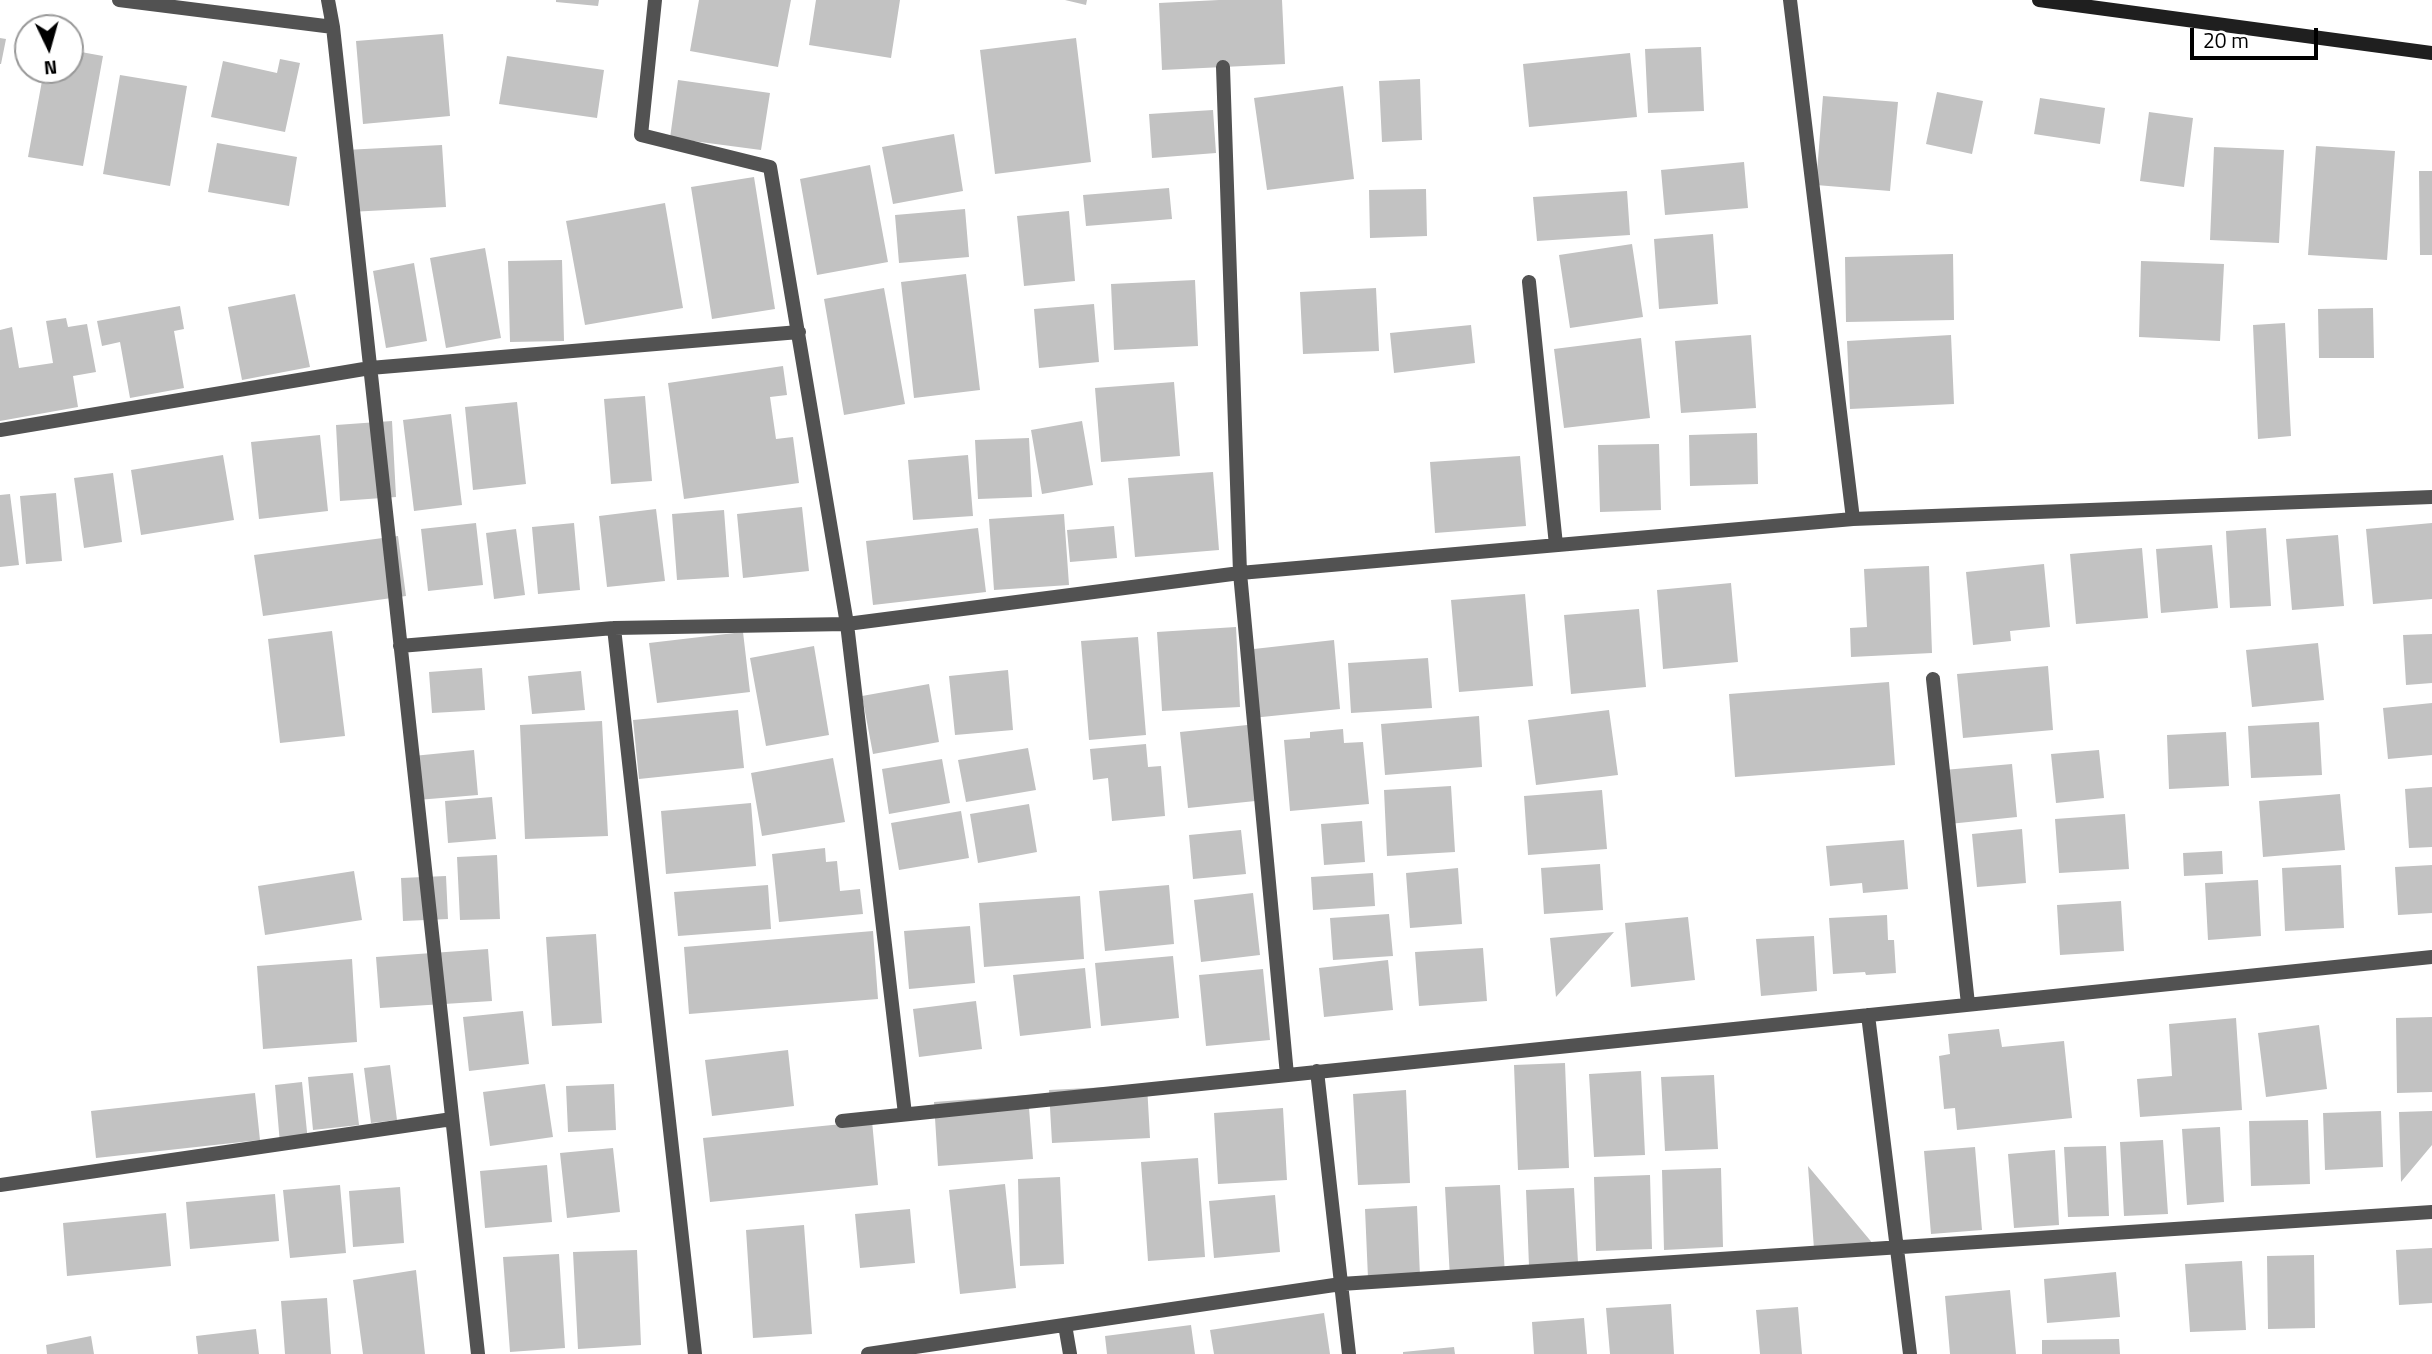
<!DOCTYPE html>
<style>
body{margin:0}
#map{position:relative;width:2432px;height:1354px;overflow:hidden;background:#fff;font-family:"Titillium Web",sans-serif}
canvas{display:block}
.north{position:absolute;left:14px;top:14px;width:70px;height:70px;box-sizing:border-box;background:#fff;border:2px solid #999;border-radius:50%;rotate:175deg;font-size:19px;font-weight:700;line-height:28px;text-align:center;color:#000}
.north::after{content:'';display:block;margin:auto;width:24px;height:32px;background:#000;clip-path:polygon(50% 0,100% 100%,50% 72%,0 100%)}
.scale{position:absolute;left:2190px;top:28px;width:128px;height:32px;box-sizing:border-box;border:4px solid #000;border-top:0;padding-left:9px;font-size:21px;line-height:24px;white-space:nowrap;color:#000;-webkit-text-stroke:5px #fff;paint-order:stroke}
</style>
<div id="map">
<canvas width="2432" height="1354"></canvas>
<div class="north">N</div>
<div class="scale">20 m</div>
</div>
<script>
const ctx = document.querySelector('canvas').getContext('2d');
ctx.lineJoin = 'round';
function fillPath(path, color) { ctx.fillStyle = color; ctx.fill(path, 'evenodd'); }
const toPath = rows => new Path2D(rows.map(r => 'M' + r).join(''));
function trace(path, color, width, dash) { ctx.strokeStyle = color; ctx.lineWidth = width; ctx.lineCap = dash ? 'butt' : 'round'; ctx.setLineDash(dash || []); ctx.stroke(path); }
fillPath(toPath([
 [556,0,599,0,598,6,556,2],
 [699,0,791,0,778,67,690,51],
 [816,0,900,0,891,58,809,45],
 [1065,0,1087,0,1086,5],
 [1219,0,1282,0,1285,64,1162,70,1159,3],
 [443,34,450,116,363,124,356,41],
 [0,38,6,39,1,64,0,64],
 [1076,38,1091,162,995,174,980,50],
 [1701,47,1704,111,1648,113,1645,49],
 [70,50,103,56,83,166,28,157,44,70,70,70],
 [1630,53,1637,117,1529,127,1523,64],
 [507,56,604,70,597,118,499,104],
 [280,59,300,63,285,132,211,117,223,61,277,73],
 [120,75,187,86,170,186,103,174],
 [1420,79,1422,140,1382,142,1379,81],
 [678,80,770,93,761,150,670,138],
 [1343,86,1354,179,1267,190,1254,98],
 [1937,92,1983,101,1972,154,1926,144],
 [1823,96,1898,102,1890,191,1816,185],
 [2040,98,2105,108,2100,144,2034,134],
 [1213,110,1216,153,1152,158,1149,114],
 [2149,112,2193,118,2184,187,2140,181],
 [954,134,963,191,893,204,882,147],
 [217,143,297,157,289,206,208,192],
 [442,145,446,207,349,212,345,150],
 [2316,146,2395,151,2387,260,2308,255],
 [2214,147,2284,150,2279,243,2210,240],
 [1744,162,1748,208,1665,215,1661,170],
 [870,165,888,262,817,275,800,179],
 [2419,171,2432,171,2432,255,2420,255],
 [754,177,775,309,712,319,691,187],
 [1169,188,1172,219,1086,226,1083,195],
 [1426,189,1427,236,1370,238,1369,190],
 [1627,191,1630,235,1537,241,1533,197],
 [665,203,683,308,585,325,566,221],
 [965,209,969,257,899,263,895,215],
 [1069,211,1075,281,1024,286,1017,216],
 [1713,234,1718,304,1659,309,1654,239],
 [1632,244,1643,317,1570,328,1559,255],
 [485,248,501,338,446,348,430,258],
 [1953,254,1954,320,1846,322,1845,257],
 [562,260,564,341,510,342,508,261],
 [2141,261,2224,264,2220,341,2139,337],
 [414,263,427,341,386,348,373,271],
 [966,274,980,390,914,398,901,282],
 [1195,280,1198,346,1114,350,1111,284],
 [884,288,905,404,844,415,824,299],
 [1376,288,1379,351,1303,354,1300,292],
 [295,294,310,367,242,380,228,307],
 [1094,304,1099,362,1039,368,1034,309],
 [180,306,184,329,174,331,184,388,130,398,120,342,102,346,97,321],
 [2373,308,2374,358,2319,358,2318,309],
 [66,318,68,327,87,324,96,372,73,376,78,407,0,421,0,330,12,327,19,368,53,363,46,321],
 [2285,323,2291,436,2258,439,2253,325],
 [1471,325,1475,363,1394,373,1390,333],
 [1751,335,1756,408,1681,413,1675,341],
 [1951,335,1954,404,1850,409,1847,341],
 [1641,338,1650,418,1564,428,1554,349],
 [783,366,787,395,770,397,776,439,793,437,799,483,684,499,668,383],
 [1174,382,1180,456,1101,462,1095,388],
 [645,396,652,481,611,484,604,399],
 [517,402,526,484,473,490,465,407],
 [451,414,462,505,414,511,403,420],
 [392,421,396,497,340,501,336,425],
 [1082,421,1093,485,1042,494,1031,430],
 [1757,433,1758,484,1690,486,1689,435],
 [320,435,328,511,259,519,251,442],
 [1029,438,1032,497,978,499,975,440],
 [1659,444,1661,510,1600,512,1598,445],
 [223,455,234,520,141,535,131,470],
 [968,455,973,516,913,520,908,460],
 [1520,456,1526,526,1435,533,1430,462],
 [1213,472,1219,550,1135,557,1128,478],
 [113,473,122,542,84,548,74,478],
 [56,493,62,561,26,564,20,496],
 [10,494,19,565,0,567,0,495],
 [802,507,809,571,743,578,737,514],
 [656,509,665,581,607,587,599,516],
 [724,510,729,577,677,580,672,514],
 [1064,514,1069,585,994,590,989,519],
 [476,523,483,585,428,591,421,529],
 [574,523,580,590,538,594,532,527],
 [2432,523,2432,599,2373,604,2366,529],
 [1114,526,1117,558,1070,562,1067,530],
 [978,528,986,592,873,605,866,541],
 [2266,528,2271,606,2230,608,2226,531],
 [516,529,525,595,494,599,486,533],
 [2338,535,2344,606,2292,610,2286,539],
 [398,536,406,596,263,616,254,555],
 [2212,545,2218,608,2161,613,2156,549],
 [2142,548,2148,618,2076,624,2070,554],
 [2044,564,2050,627,2010,631,2011,641,1973,645,1966,572],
 [1929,566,1932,653,1851,657,1850,628,1867,627,1864,569],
 [1731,583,1738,662,1663,669,1657,590],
 [1525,594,1533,686,1459,692,1451,600],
 [1639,609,1646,687,1571,694,1564,615],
 [1236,627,1240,707,1162,711,1157,632],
 [332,631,345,736,280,743,268,639],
 [743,632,750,692,657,703,649,643],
 [2432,634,2432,683,2406,685,2403,635],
 [1138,637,1146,735,1089,740,1081,641],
 [1334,640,1340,709,1252,718,1245,650],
 [2318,643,2324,700,2252,707,2246,650],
 [814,646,829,735,766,746,750,658],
 [1428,658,1432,708,1351,713,1348,663],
 [2048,666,2053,730,1963,738,1957,674],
 [482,668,485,710,432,713,429,672],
 [1008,670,1013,730,955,735,949,676],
 [581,671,585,710,532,714,528,676],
 [1889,682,1895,765,1735,777,1729,694],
 [929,684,939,742,873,754,862,696],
 [2432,703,2432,755,2388,759,2383,708],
 [738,710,744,768,639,779,633,720],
 [1609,710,1618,775,1536,785,1528,720],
 [1479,716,1482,767,1385,775,1381,724],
 [602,721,608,836,525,839,520,725],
 [2319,722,2322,775,2251,778,2248,726],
 [1257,724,1265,800,1188,808,1180,732],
 [1343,729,1344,743,1363,742,1369,804,1290,811,1284,740,1310,738,1310,732],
 [2226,732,2229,786,2169,789,2167,735],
 [1146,744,1148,767,1161,766,1165,816,1112,821,1108,778,1093,780,1090,749],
 [1028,748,1036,790,966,802,958,760],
 [474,750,478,795,417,800,413,756],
 [2099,750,2104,798,2056,803,2051,754],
 [833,758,845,822,762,836,751,773],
 [942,759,950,803,889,814,882,769],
 [2012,764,2017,817,1949,824,1944,770],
 [1451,786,1455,852,1387,856,1384,790],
 [2432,787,2432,847,2409,848,2405,789],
 [1602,790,1607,849,1528,855,1524,796],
 [2340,794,2345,850,2263,857,2259,801],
 [492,797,496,839,448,843,445,801],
 [751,803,756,866,666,874,661,811],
 [1029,804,1037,852,978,863,970,814],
 [961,811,969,858,899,870,891,823],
 [2125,814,2129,869,2059,873,2055,819],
 [1362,821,1365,862,1324,865,1321,824],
 [2022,829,2026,883,1977,887,1972,834],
 [1241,830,1246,874,1193,879,1189,835],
 [1904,840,1908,889,1863,893,1862,883,1830,886,1826,846],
 [825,848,826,862,837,861,840,891,860,889,863,914,779,922,772,854],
 [2222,851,2223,874,2184,876,2183,853],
 [497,855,500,919,460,920,457,857],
 [1600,864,1603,910,1544,914,1541,868],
 [2341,865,2344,928,2285,931,2282,868],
 [2432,865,2432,913,2398,915,2395,867],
 [1458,868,1462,924,1410,928,1406,873],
 [354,871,362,920,265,935,258,886],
 [1373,873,1375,906,1313,910,1311,877],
 [446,876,448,919,403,921,401,878],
 [2258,880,2261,936,2208,940,2205,883],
 [768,885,771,929,678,936,674,892],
 [1169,885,1174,944,1105,951,1099,891],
 [1253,893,1260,955,1201,962,1194,900],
 [1080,896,1084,959,984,967,979,903],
 [2121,901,2124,951,2060,955,2057,905],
 [1389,914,1393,956,1333,960,1330,918],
 [1887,915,1888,940,1894,940,1896,973,1866,975,1865,972,1833,974,1829,918],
 [1688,917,1695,980,1631,987,1625,923],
 [970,926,975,983,909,989,904,931],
 [873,931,878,999,689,1014,684,947],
 [1614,932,1556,997,1550,938],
 [596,934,602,1023,552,1026,546,937],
 [1814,936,1817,991,1761,996,1756,939],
 [1483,948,1487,1001,1419,1006,1415,952],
 [488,949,492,1001,380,1008,376,957],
 [1173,956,1179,1018,1101,1026,1095,963],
 [352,959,357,1042,263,1049,257,966],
 [1388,960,1393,1010,1324,1017,1319,968],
 [1085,968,1091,1028,1020,1036,1013,975],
 [1263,969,1270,1040,1206,1046,1199,975],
 [976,1001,982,1049,919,1057,913,1009],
 [523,1011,529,1064,469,1071,463,1017],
 [2432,1017,2432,1092,2397,1093,2396,1018],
 [2236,1018,2242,1110,2140,1117,2137,1079,2172,1076,2169,1024],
 [2319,1025,2327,1089,2266,1097,2258,1033],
 [1999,1029,2002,1047,2064,1041,2072,1118,1957,1130,1955,1108,1944,1109,1939,1056,1950,1054,1948,1034],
 [788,1050,794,1106,712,1116,705,1060],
 [1565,1063,1569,1168,1518,1170,1514,1065],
 [390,1065,397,1120,371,1123,364,1068],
 [1641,1071,1645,1155,1594,1157,1589,1074],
 [353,1073,359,1125,313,1130,308,1077],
 [1714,1075,1718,1149,1665,1151,1661,1077],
 [302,1082,308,1142,280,1144,275,1085],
 [545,1084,553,1137,490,1146,483,1092],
 [614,1084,616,1130,568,1132,566,1086],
 [1147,1085,1150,1138,1052,1143,1049,1090],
 [1406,1090,1410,1183,1358,1185,1353,1094],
 [255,1093,260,1140,96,1158,91,1111],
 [1028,1095,1033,1159,938,1166,934,1102],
 [1283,1108,1287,1180,1218,1184,1214,1113],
 [2381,1111,2383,1167,2325,1170,2323,1113],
 [2432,1111,2432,1145,2401,1182,2399,1112],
 [2308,1120,2310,1184,2251,1186,2249,1121],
 [872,1121,878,1185,710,1202,703,1138],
 [2220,1127,2224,1202,2187,1205,2182,1129],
 [2163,1140,2168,1214,2124,1216,2120,1142],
 [2106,1146,2109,1216,2068,1217,2064,1147],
 [1975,1147,1982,1230,1931,1234,1924,1151],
 [613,1148,620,1212,567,1218,560,1153],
 [2055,1150,2059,1225,2014,1228,2008,1154],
 [1198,1158,1205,1257,1148,1261,1141,1162],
 [547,1165,552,1222,485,1228,480,1171],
 [1808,1166,1874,1245,1814,1249],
 [1721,1168,1723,1247,1664,1250,1662,1170],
 [1650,1175,1652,1249,1596,1251,1594,1177],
 [1060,1177,1064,1264,1020,1266,1018,1179],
 [1005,1184,1016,1288,960,1294,949,1190],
 [340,1185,346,1253,290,1258,283,1190],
 [1500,1185,1505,1276,1450,1278,1445,1187],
 [400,1187,404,1243,353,1247,349,1191],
 [1574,1188,1578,1263,1529,1266,1526,1190],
 [275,1194,279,1241,190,1249,186,1202],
 [1275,1195,1280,1252,1214,1258,1209,1201],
 [1417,1206,1420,1276,1368,1278,1365,1209],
 [910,1209,915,1263,860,1268,855,1214],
 [166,1213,171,1266,67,1276,63,1223],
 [804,1225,812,1334,753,1338,746,1230],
 [2432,1248,2432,1303,2399,1305,2396,1250],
 [637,1250,641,1345,578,1349,573,1252],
 [559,1254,565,1348,510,1352,503,1257],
 [2314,1255,2315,1328,2268,1329,2267,1256],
 [2242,1261,2246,1330,2190,1332,2185,1264],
 [416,1270,425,1354,363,1354,353,1280],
 [2116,1272,2120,1317,2047,1323,2044,1279],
 [2010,1290,2016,1354,1950,1354,1945,1296],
 [327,1298,331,1354,285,1354,281,1301],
 [1671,1304,1674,1354,1610,1354,1606,1308],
 [1798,1307,1802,1354,1760,1354,1756,1310],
 [1324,1313,1330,1354,1214,1354,1210,1330],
 [1584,1318,1587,1354,1534,1354,1532,1322],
 [1191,1325,1195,1354,1107,1354,1105,1336],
 [256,1329,259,1354,198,1354,196,1336],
 [91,1336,94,1354,47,1354,46,1345],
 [2119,1339,2120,1354,2042,1354,2042,1340],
 [1454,1347,1455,1354,1403,1354,1403,1352]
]), '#c2c2c2');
trace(toPath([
 [119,0,333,27],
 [328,0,333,27,478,1354],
 [655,0,641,135,770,167,847,624,905,1114],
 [1790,0,1853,519],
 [1223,67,1240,573,1287,1075],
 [1529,282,1556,545],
 [0,430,370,368,799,332],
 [614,628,695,1354],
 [400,646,614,628,847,624,1240,573,1853,519,2432,497],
 [1933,679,1968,1004],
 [1868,1015,1910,1354],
 [1317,1071,1349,1354],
 [842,1121,2432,957],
 [0,1185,452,1119],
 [1065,1325,1070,1354],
 [868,1354,1341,1284,2432,1212]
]), '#525252', 14);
trace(toPath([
 [2039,0,2432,53]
]), '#1f1f1f', 14);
</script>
